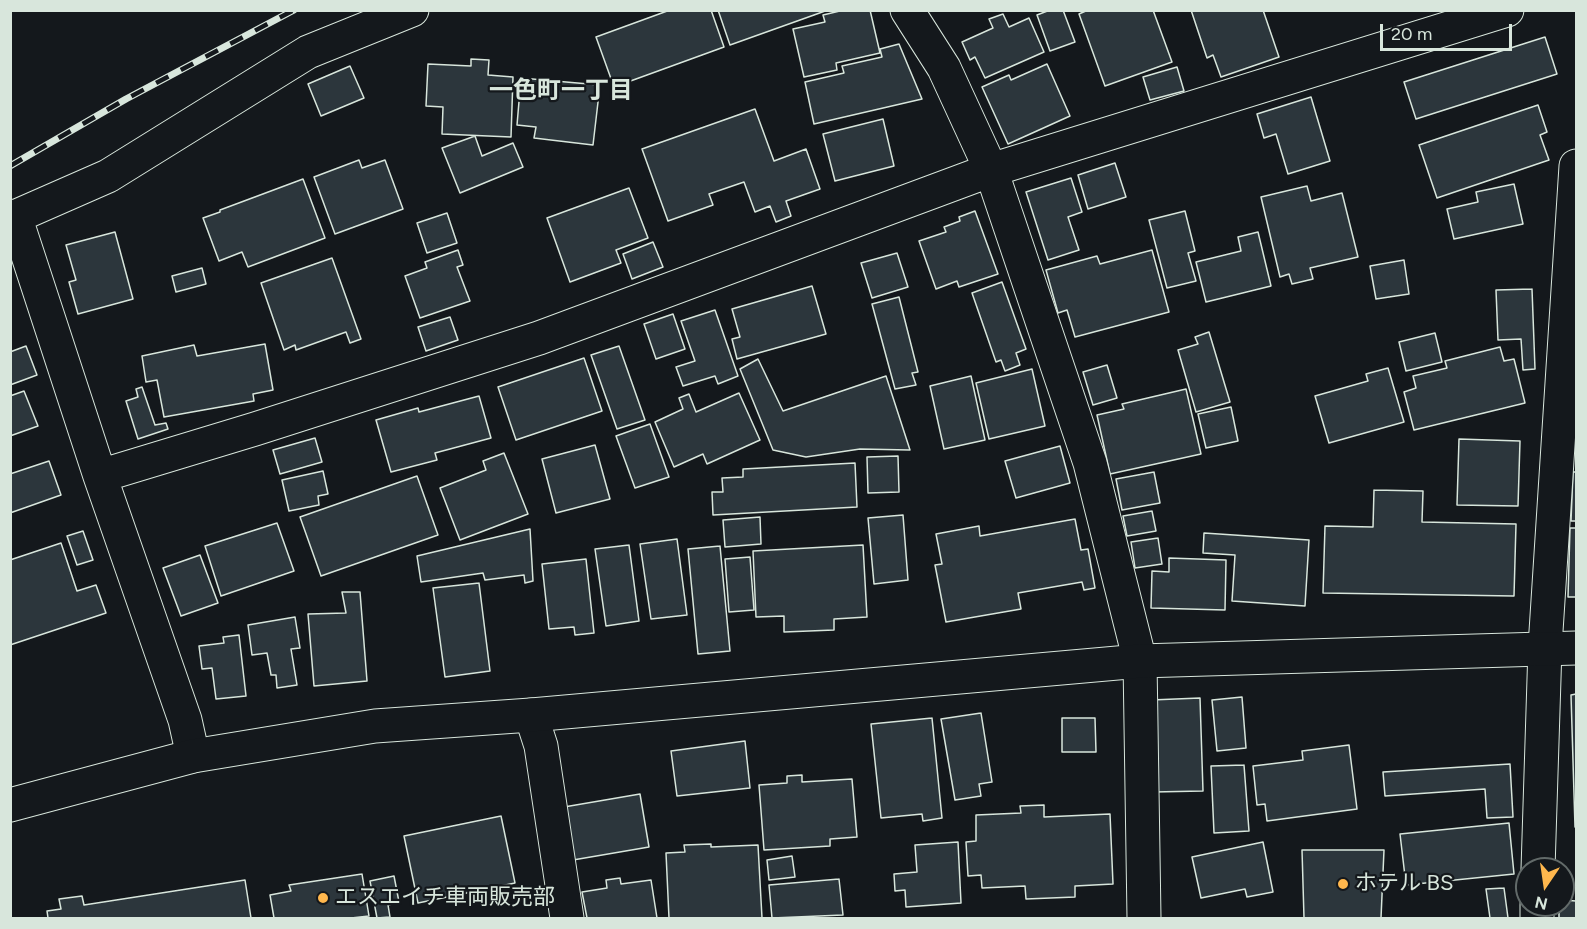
<!DOCTYPE html>
<meta charset="utf-8">
<style>
body{margin:0}
#map{position:relative;width:1587px;height:929px;overflow:hidden;background:#14181c;font-family:Figtree,sans-serif}
canvas{display:block}
.frame{position:absolute;inset:0;border:12px solid #d8e6dc;pointer-events:none}
.north{position:absolute;left:1515px;top:857px;width:60px;height:60px;box-sizing:border-box;background:#14181c;border:2px solid #626a69;border-radius:50%;rotate:193deg;font-size:16px;font-weight:700;line-height:24px;text-align:center;color:#d8e6dc}
.north::after{content:'';display:block;margin:auto;width:21px;height:27px;background:#ffb74d;clip-path:polygon(50% 0,100% 100%,50% 72%,0 100%)}
.scale{position:absolute;left:1380px;top:24px;width:132px;height:27px;box-sizing:border-box;border:3px solid #d8e6dc;border-top:0;padding-left:8px;font-size:18px;line-height:21px;white-space:nowrap;color:#d8e6dc;-webkit-text-stroke:4px #14181c;paint-order:stroke}
</style>
<div id="map">
<canvas width="1587" height="929"></canvas>
<div class="frame"></div>
<div class="north">N</div>
<div class="scale">20 m</div>
</div>
<script>
const ctx = document.querySelector('canvas').getContext('2d');
ctx.lineJoin = 'round';
function fillPath(path, color) { ctx.fillStyle = color; ctx.fill(path, 'evenodd'); }
const toPath = rows => new Path2D(rows.map(r => 'M' + r).join(''));
function trace(path, color, width, dash) { ctx.strokeStyle = color; ctx.lineWidth = width; ctx.lineCap = dash ? 'butt' : 'round'; ctx.setLineDash(dash || []); ctx.stroke(path); }
function write(font, color, halo, rows, align = 'center') {
  ctx.font = font + ' Figtree,"Noto Sans JP",sans-serif'; ctx.lineWidth = 4.5; ctx.setLineDash([]); ctx.textBaseline = 'middle'; ctx.strokeStyle = halo; ctx.fillStyle = color; for (const [text, x, y, turn = 0] of rows) {
    ctx.save(); ctx.translate(x, y); ctx.rotate((+turn || 0) * Math.PI / 180); ctx.textAlign = isNaN(turn) ? turn : align; if (halo) ctx.strokeText(text, 0, 0); ctx.fillText(text, 0, 0); ctx.restore();
  }
}
const building = toPath([
 [670,10,711,10,724,47,614,87,596,37,670,10],
 [718,10,828,10,730,45,718,10],
 [844,10,870,10,880,53,836,63,837,70,804,77,793,29,825,22,823,15,844,10],
 [1050,10,1063,10,1075,42,1050,51,1037,15,1050,10],
 [1088,10,1153,10,1172,62,1105,86,1079,14,1088,10],
 [1191,10,1263,10,1279,57,1221,77,1213,55,1207,58,1191,10],
 [1003,14,1009,27,1029,18,1044,52,985,78,975,57,970,60,962,42,993,28,989,19,1003,14],
 [1545,37,1557,74,1416,119,1404,82,1545,37],
 [899,44,922,99,814,124,805,82,844,73,842,66,882,57,880,49,899,44],
 [471,59,489,60,488,75,513,77,511,137,442,134,443,107,426,106,428,64,471,66,471,59],
 [1047,64,1070,116,1008,144,982,87,1009,75,1011,80,1047,64],
 [350,66,364,98,321,116,308,84,350,66],
 [1177,67,1184,91,1150,100,1143,77,1177,67],
 [521,78,600,85,593,145,534,138,536,127,517,125,521,78],
 [1311,97,1330,161,1288,174,1276,134,1264,138,1257,114,1311,97],
 [1538,105,1547,132,1540,135,1549,160,1437,198,1419,145,1538,105],
 [755,109,774,161,806,149,820,189,786,201,791,216,776,222,770,206,755,212,744,182,709,194,713,205,668,221,642,149,755,109],
 [883,119,894,166,835,181,823,134,883,119],
 [475,136,482,156,513,143,523,167,460,193,442,148,475,136],
 [359,160,362,168,385,160,403,209,335,234,314,177,359,160],
 [1115,163,1126,197,1088,209,1078,175,1115,163],
 [1071,178,1082,212,1068,217,1079,250,1048,260,1026,192,1071,178],
 [303,179,325,238,248,267,242,252,219,261,203,218,220,212,220,210,303,179],
 [1514,184,1523,224,1454,239,1447,209,1478,202,1476,192,1514,184],
 [1307,186,1311,201,1342,193,1358,257,1310,268,1313,279,1292,284,1289,274,1280,277,1261,197,1307,186],
 [629,188,648,238,616,250,621,263,570,282,547,218,629,188],
 [975,211,998,274,959,287,957,281,936,289,919,241,946,232,944,227,960,221,959,217,975,211],
 [1185,211,1195,251,1188,253,1196,281,1167,288,1149,220,1185,211],
 [447,213,457,243,427,253,417,223,447,213],
 [115,232,133,299,78,314,69,282,76,280,66,245,115,232],
 [1258,232,1271,286,1206,302,1196,262,1241,251,1238,237,1258,232],
 [653,242,663,267,632,279,623,254,653,242],
 [458,250,463,265,457,267,470,301,420,318,405,276,427,268,425,262,458,250],
 [1152,250,1169,312,1075,337,1067,310,1058,313,1046,270,1097,256,1100,264,1152,250],
 [897,253,908,287,872,298,861,263,897,253],
 [332,258,361,339,350,343,346,332,296,350,295,345,284,350,261,283,332,258],
 [1404,260,1409,294,1376,299,1370,266,1404,260],
 [202,268,206,284,176,292,172,276,202,268],
 [1002,282,1026,349,1016,353,1020,365,1005,371,1001,360,996,362,972,293,1002,282],
 [812,286,826,334,737,359,732,339,740,337,732,309,812,286],
 [1532,289,1535,369,1523,370,1521,339,1498,340,1496,290,1532,289],
 [899,297,918,372,912,373,916,385,895,389,872,304,899,297],
 [715,310,738,376,718,384,715,376,683,386,676,367,695,361,681,321,715,310],
 [673,314,685,349,656,359,644,324,673,314],
 [450,317,458,340,426,351,418,327,450,317],
 [1209,332,1230,402,1196,412,1178,350,1198,344,1195,337,1209,332],
 [1435,333,1442,362,1406,371,1399,342,1435,333],
 [265,344,273,390,253,394,254,401,164,417,157,380,146,382,142,356,194,345,197,356,265,344],
 [26,346,37,375,10,385,10,352,26,346],
 [619,346,645,420,617,429,591,355,619,346],
 [1500,347,1504,361,1514,359,1525,403,1414,430,1404,392,1416,388,1413,376,1447,368,1445,361,1500,347],
 [584,358,602,411,516,440,498,387,584,358],
 [758,359,783,411,886,376,910,450,860,449,806,457,773,450,740,369,758,359],
 [1107,365,1117,398,1093,405,1083,372,1107,365],
 [1388,368,1404,422,1329,443,1315,396,1368,381,1366,374,1388,368],
 [1032,369,1045,426,989,439,976,383,1032,369],
 [971,376,985,440,944,449,930,386,971,376],
 [142,387,155,425,166,423,168,429,138,439,126,401,138,397,136,389,142,387],
 [1186,389,1201,454,1110,474,1097,415,1124,409,1122,404,1186,389],
 [24,391,38,426,10,436,10,396,24,391],
 [739,393,760,440,707,464,703,454,674,467,655,422,683,409,679,398,689,394,696,412,739,393],
 [479,396,491,438,435,453,437,460,391,472,376,420,418,408,419,412,479,396],
 [1231,407,1238,441,1206,448,1198,414,1231,407],
 [650,424,669,477,635,488,616,436,650,424],
 [315,438,322,462,280,474,273,450,315,438],
 [1459,439,1520,441,1518,506,1457,505,1459,439],
 [595,445,610,499,556,513,542,459,595,445],
 [1060,446,1070,483,1016,498,1005,461,1060,446],
 [504,453,528,514,460,540,440,488,486,470,483,461,504,453],
 [898,456,899,492,868,493,867,457,898,456],
 [49,461,61,495,10,513,10,474,49,461],
 [855,463,857,507,713,515,712,492,723,492,722,478,743,477,743,469,855,463],
 [323,471,328,494,318,496,319,505,289,511,282,480,323,471],
 [1154,472,1160,503,1122,510,1116,479,1154,472],
 [1573,472,1576,472,1576,521,1571,521,1573,472],
 [417,476,438,535,321,576,300,517,417,476],
 [1374,490,1423,491,1422,522,1516,524,1514,596,1323,593,1325,526,1373,527,1374,490],
 [1152,511,1156,531,1127,536,1123,516,1152,511],
 [903,515,908,580,874,584,868,518,903,515],
 [760,517,761,544,725,547,723,520,760,517],
 [1075,519,1081,550,1088,549,1095,588,1084,590,1082,582,1018,593,1021,609,946,622,935,565,942,564,936,534,979,526,980,536,1075,519],
 [277,523,294,571,221,596,205,546,277,523],
 [1570,528,1576,528,1576,597,1568,597,1570,528],
 [530,529,533,581,525,583,524,575,485,580,483,573,421,582,417,556,530,529],
 [83,531,93,560,77,565,67,536,83,531],
 [1204,533,1309,540,1305,606,1232,601,1235,555,1203,553,1204,533],
 [1158,538,1162,564,1135,568,1131,542,1158,538],
 [677,539,687,615,651,619,640,544,677,539],
 [61,543,77,591,96,585,106,613,10,645,10,560,61,543],
 [629,545,639,621,606,626,595,549,629,545],
 [863,545,867,617,834,619,834,630,784,632,784,616,756,617,753,551,863,545],
 [720,546,730,651,698,654,688,549,720,546],
 [200,555,218,603,181,616,163,568,200,555],
 [750,557,754,610,729,612,725,559,750,557],
 [1169,558,1226,560,1225,610,1151,608,1152,571,1169,572,1169,558],
 [586,559,594,633,575,635,574,627,549,629,542,564,586,559],
 [479,583,490,671,445,677,433,588,479,583],
 [342,592,360,592,367,681,314,686,308,614,346,613,342,592],
 [295,617,300,648,291,649,297,685,277,688,276,675,271,675,267,653,252,655,248,625,295,617],
 [239,635,246,696,216,699,212,668,202,669,199,646,224,643,223,637,239,635],
 [1576,694,1576,826,1575,827,1571,695,1576,694],
 [1242,697,1246,748,1217,751,1212,700,1242,697],
 [1200,698,1203,791,1153,792,1151,700,1200,698],
 [981,713,992,782,979,784,981,796,955,800,941,719,981,713],
 [932,718,942,818,923,821,922,814,881,818,871,724,932,718],
 [1062,718,1095,718,1096,752,1062,752,1062,718],
 [745,741,750,788,677,796,671,751,745,741],
 [1349,745,1357,809,1267,821,1265,804,1257,805,1253,766,1303,760,1302,751,1349,745],
 [1510,764,1513,817,1487,818,1485,789,1385,796,1383,772,1510,764],
 [1244,765,1249,831,1214,833,1211,766,1244,765],
 [802,775,802,782,852,779,857,837,830,839,830,846,764,850,759,785,787,783,787,776,802,775],
 [640,794,649,847,573,860,564,807,640,794],
 [1044,805,1044,817,1110,814,1113,884,1075,886,1075,897,1026,899,1025,886,982,888,981,875,968,876,966,842,976,841,976,815,1021,813,1020,806,1044,805],
 [501,816,515,883,418,903,404,836,501,816],
 [1509,823,1514,874,1406,885,1400,834,1509,823],
 [958,842,961,903,906,907,905,890,895,891,894,874,917,872,915,845,958,842],
 [1263,842,1273,892,1247,897,1245,889,1201,898,1192,857,1263,842],
 [711,844,711,847,758,845,762,918,669,918,666,853,685,852,684,845,711,844],
 [1302,850,1384,850,1381,918,1304,918,1302,850],
 [792,856,795,877,769,880,767,860,792,856],
 [362,874,369,916,351,918,274,918,270,895,291,891,289,885,362,874],
 [394,876,399,902,388,905,390,917,377,918,370,881,394,876],
 [620,878,621,884,651,880,657,918,587,918,582,892,607,888,606,880,620,878],
 [839,879,843,915,772,918,769,885,839,879],
 [245,880,251,918,48,918,47,911,61,909,59,899,82,896,84,905,245,880],
 [1504,888,1508,918,1490,918,1486,889,1504,888],
 [1563,900,1576,901,1576,918,1559,918,1559,905,1563,905,1563,900]
]);
fillPath(building, '#2c363c');
trace(building, '#d8e6dc', 1.5);
const street = toPath([
 [907,10,944,68,991,170,1090,463,1140,661,1144,918],
 [15,216,100,476,185,720,193,756],
 [10,219,108,176,308,52,412,10],
 [100,476,255,429,539,338,991,170,1507,10],
 [531,715,541,746,567,918],
 [1538,869,1545,647,1576,166],
 [1537,918,1537,905]
]);
const secondary = toPath([
 [10,805,193,756,375,726,531,715,1140,661,1576,648]
]);
trace(street, '#d8e6dc', 35);
trace(secondary, '#d8e6dc', 35);
trace(street, '#14181c', 33);
trace(secondary, '#14181c', 33);
const rail = toPath([
 [10,166,126,99,294,10]
]);
trace(rail, '#d8e6dc', 7);
trace(rail, '#14181c', 4.5, [14]);
for (const [x, y, r, color] of [
 [1343,884,6,"#ffb74d"],
 [323,898,6,"#ffb74d"]
]) { const dot = new Path2D(); dot.arc(x, y, r, 0, 2 * Math.PI); ctx.fillStyle = color; ctx.fill(dot); trace(dot, '#14181c', 2); }
write('22px', '#d8e6dc', '#14181c', [
 ["ホテル BS",1355,884],
 ["エスエイチ車両販売部",335,898]
], 'left');
write('bold 24px', '#d8e6dc', '#14181c', [
 ["一色町一丁目",561,91]
]);
</script>
